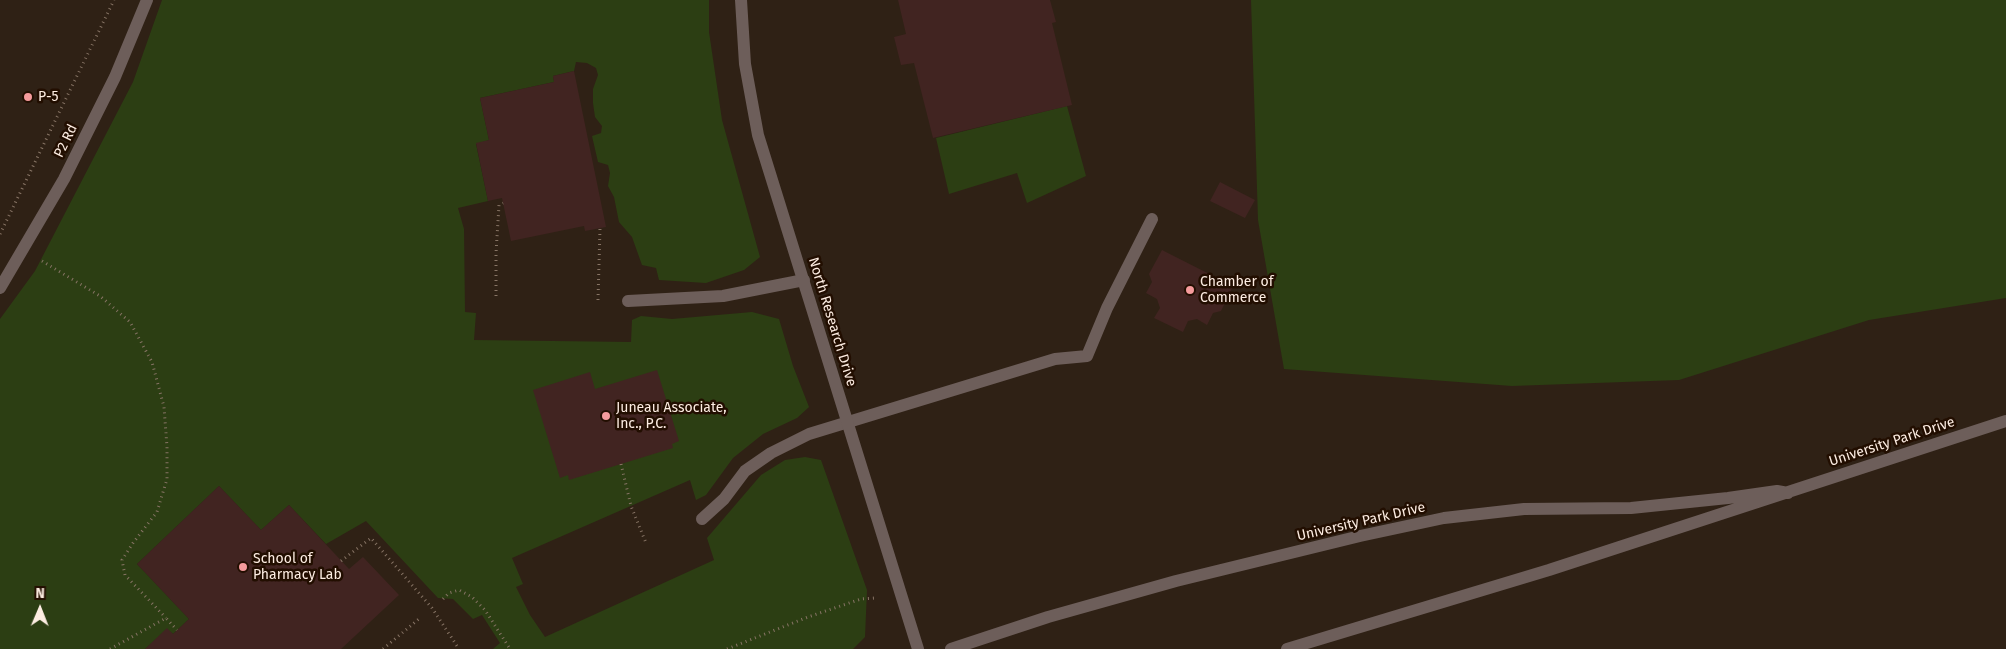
<!DOCTYPE html>
<style>
body{margin:0}
#map{position:relative;width:2006px;height:649px;overflow:hidden;background:#2d1705;font-family:"Fira Sans",sans-serif}
canvas{display:block}
.north{position:absolute;left:15px;top:584px;width:50px;height:50px;-webkit-text-stroke:4px #220e00;paint-order:stroke;rotate:1deg;font-size:14px;font-weight:700;line-height:20px;text-align:center;color:#fdede2}
.north::after{content:'';display:block;margin:auto;width:18px;height:22px;background:#fdede2;clip-path:polygon(50% 0,100% 100%,50% 72%,0 100%)}
</style>
<div id="map">
<canvas width="2006" height="649"></canvas>
<div class="north">N</div>
</div>
<script>
const ctx = document.querySelector('canvas').getContext('2d');
ctx.lineJoin = 'round';
function fillPath(path, color) { ctx.fillStyle = color; ctx.fill(path, 'evenodd'); }
const toPath = rows => new Path2D(rows.map(r => 'M' + r).join(''));
function trace(path, color, width, dash) { ctx.strokeStyle = color; ctx.lineWidth = width; ctx.lineCap = dash ? 'butt' : 'round'; ctx.setLineDash(dash || []); ctx.stroke(path); }
function write(font, color, halo, rows, align = 'center') {
  ctx.font = font + ' "Fira Sans",sans-serif'; ctx.lineWidth = 5; ctx.setLineDash([]); ctx.textBaseline = 'middle'; ctx.strokeStyle = halo; ctx.fillStyle = color; for (const [text, x, y, turn = 0] of rows) {
    ctx.save(); ctx.translate(x, y); ctx.rotate((+turn || 0) * Math.PI / 180); ctx.textAlign = isNaN(turn) ? turn : align; if (halo) ctx.strokeText(text, 0, 0); ctx.fillText(text, 0, 0); ctx.restore();
  }
}
fillPath(toPath([
 [0,0,2006,0,2006,649,0,649]
]), '#2f2115');
fillPath(toPath([
 [162,0,709,0,709,32,722,120,760,257,744,270,706,283,659,280,656,268,642,265,632,237,619,222,614,197,608,186,610,173,608,165,598,162,592,136,601,133,602,126,595,117,593,103,593,89,598,75,596,68,587,63,576,62,574,71,553,76,554,82,480,98,489,140,476,144,488,201,458,208,464,229,465,312,476,313,474,340,631,342,632,320,641,316,672,319,752,312,779,319,793,366,809,407,797,418,763,434,733,458,706,495,696,500,690,480,512,558,523,584,516,587,530,615,545,637,714,560,707,538,761,475,785,460,805,457,821,460,867,590,865,637,853,649,493,649,500,643,482,615,473,619,453,599,438,598,366,521,326,544,289,505,261,530,219,486,137,564,189,619,173,634,167,629,145,649,0,649,0,319,35,271,133,82],
 [1251,0,2006,0,2006,298,1869,320,1679,380,1512,386,1284,369,1258,220],
 [1067,106,1086,176,1027,203,1017,173,949,194,936,138]
]), '#2c3e13');
fillPath(toPath([
 [898,0,1050,0,1056,22,1052,23,1072,105,933,138,914,63,901,65,894,37,906,34],
 [574,71,606,227,585,231,584,226,511,241,502,198,488,201,476,143,489,140,480,98,554,82,553,76],
 [1220,182,1255,200,1245,218,1210,201],
 [1162,250,1233,286,1221,311,1213,313,1207,325,1197,319,1188,321,1183,332,1154,318,1160,308,1157,299,1146,293,1152,282,1149,274],
 [657,370,679,441,672,444,673,448,569,480,568,475,560,478,533,390,590,372,595,389],
 [219,486,261,530,289,505,349,569,363,557,399,595,341,649,145,649,167,628,173,634,189,619,137,564]
]), '#412421');
trace(toPath([
 [0,234,114,0],
 [42,261,100,296,130,322,152,362,164,407,167,447,167,479,157,512,133,543,122,560,125,575,166,618],
 [496,296,496,253,499,205,503,203],
 [598,300,600,228],
 [621,464,631,506,646,543],
 [341,561,371,538,432,608,459,649],
 [443,599,449,593,459,590,472,597,485,610,510,649],
 [110,649,166,618,177,630],
 [383,649,420,618],
 [727,649,808,617,861,599,875,598]
]), '#877465', 3, [1, 4]);
trace(toPath([
 [628,301,723,296,804,280],
 [702,519,724,499,745,471,771,453,809,434,1055,359,1087,356,1107,308,1152,219]
]), '#6d5e5a', 12);
trace(toPath([
 [741,0,745,64,758,135,918,649],
 [0,288,64,179,115,77,147,0]
]), '#6d5e5a', 12);
trace(toPath([
 [951,649,1048,617,1176,581,1360,536,1444,518,1524,509,1631,508,1728,498,1777,491,1788,493],
 [1287,649,1549,570,2006,421]
]), '#6d5e5a', 12);
for (const [x, y, r, color] of [
 [28,97,5,"#f59b9c"],
 [1190,290,5,"#f59b9c"],
 [606,416,5,"#f59b9c"],
 [243,567,5,"#f59b9c"]
]) { const dot = new Path2D(); dot.arc(x, y, r, 0, 2 * Math.PI); ctx.fillStyle = color; ctx.fill(dot); trace(dot, '#220e00', 2); }
write('14px', '#fdede2', '#220e00', [
 ["P-5",38,97],
 ["Chamber of",1200,282],
 ["Commerce",1200,298],
 ["Juneau Associate,",616,408],
 ["Inc., P.C.",616,424],
 ["School of",253,559],
 ["Pharmacy Lab",253,575]
], 'left');
write('14px', '#fdede2', '#220e00', [
 ["P2 Rd",66,141,-64],
 ["North Research Drive",832,322,73],
 ["University Park Drive",1892,442,-18],
 ["University Park Drive",1361,522,-13]
]);
</script>
